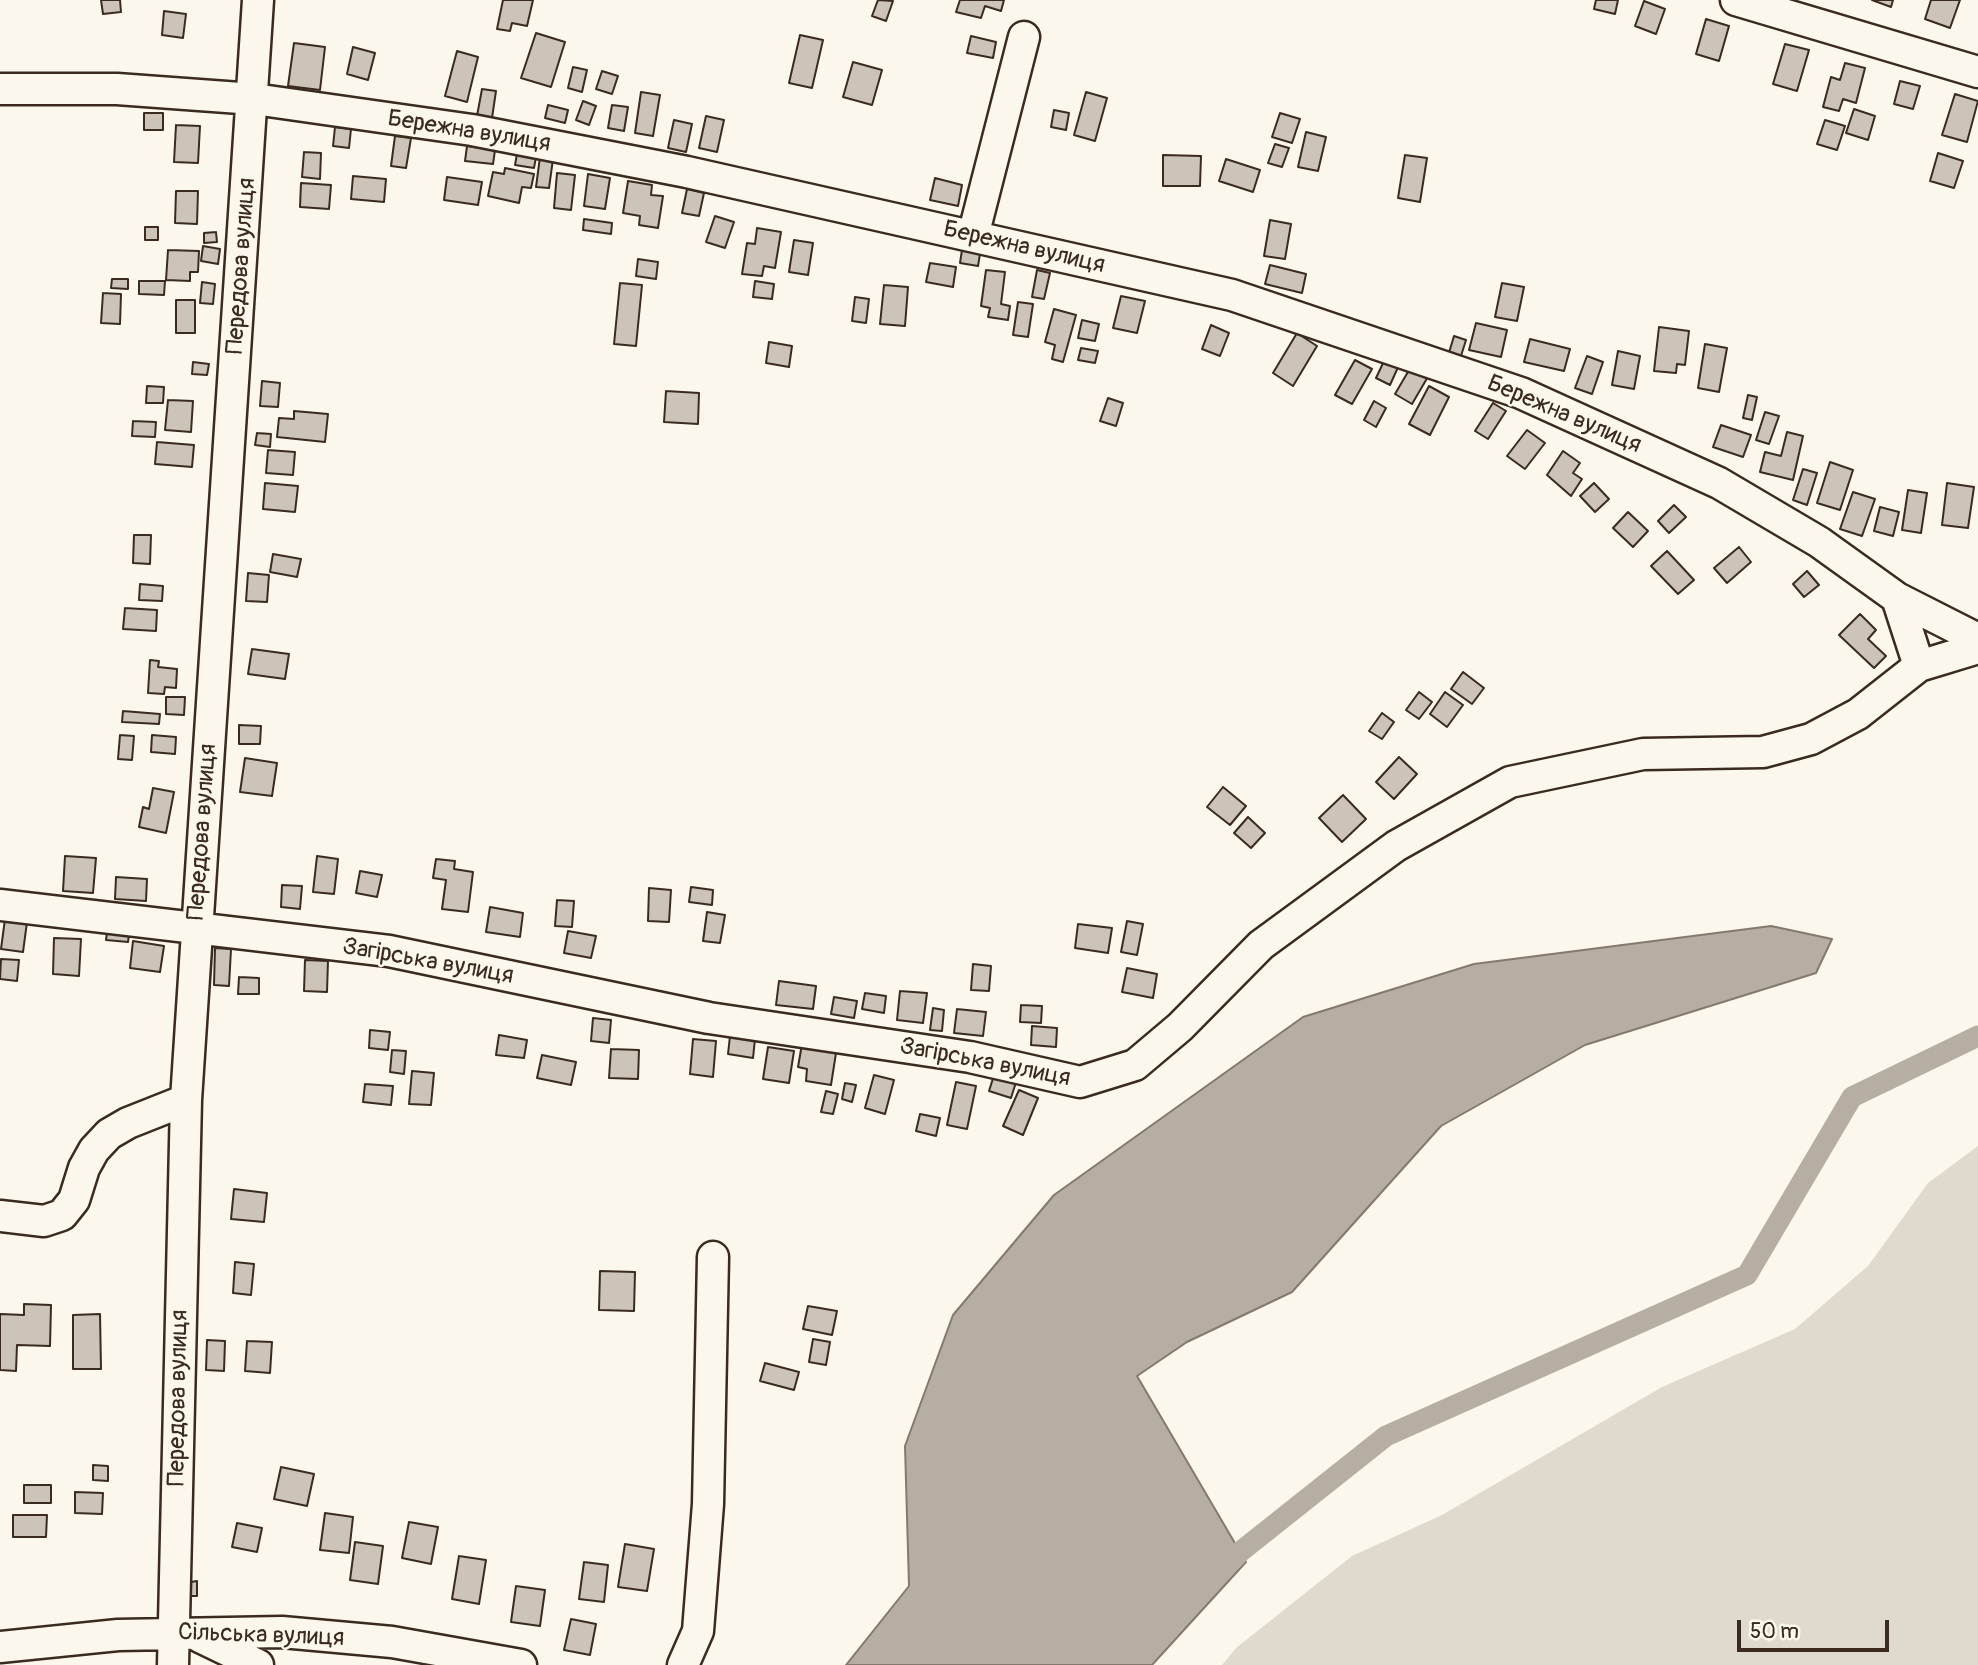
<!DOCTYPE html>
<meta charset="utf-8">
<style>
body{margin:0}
#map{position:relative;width:1978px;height:1665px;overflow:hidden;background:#fbf7ec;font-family:Pangolin,sans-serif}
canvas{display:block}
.scale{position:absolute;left:1737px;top:1620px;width:152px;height:32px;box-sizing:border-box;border:4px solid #3b2a1e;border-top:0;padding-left:9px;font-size:21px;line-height:24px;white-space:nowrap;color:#3b2a1e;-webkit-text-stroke:5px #fbf7ec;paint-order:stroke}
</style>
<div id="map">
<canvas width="1978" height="1665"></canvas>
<div class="scale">50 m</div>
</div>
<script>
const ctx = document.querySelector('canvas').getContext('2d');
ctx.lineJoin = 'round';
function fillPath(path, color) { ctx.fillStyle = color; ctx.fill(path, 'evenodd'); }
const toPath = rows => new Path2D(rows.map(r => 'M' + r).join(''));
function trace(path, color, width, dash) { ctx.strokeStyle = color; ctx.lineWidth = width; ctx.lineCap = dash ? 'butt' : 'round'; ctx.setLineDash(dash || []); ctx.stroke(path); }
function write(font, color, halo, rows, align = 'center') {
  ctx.font = font + ' Pangolin,sans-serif'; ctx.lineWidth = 5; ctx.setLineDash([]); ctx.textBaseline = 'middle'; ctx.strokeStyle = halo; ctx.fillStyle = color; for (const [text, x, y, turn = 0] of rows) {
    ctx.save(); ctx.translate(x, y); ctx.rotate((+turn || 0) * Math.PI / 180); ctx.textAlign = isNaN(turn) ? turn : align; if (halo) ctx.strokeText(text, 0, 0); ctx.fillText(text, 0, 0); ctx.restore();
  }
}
fillPath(toPath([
 [1978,1146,1978,1665,1222,1665,1236,1648,1352,1556,1442,1515,1662,1387,1795,1329,1868,1266,1928,1183]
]), '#dfd9ce');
const water = toPath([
 [1771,926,1832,939,1816,973,1585,1045,1441,1126,1292,1292,1187,1342,1137,1376,1246,1562,1152,1665,846,1665,909,1586,905,1446,953,1315,1054,1195,1303,1017,1474,964,1771,926]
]);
fillPath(water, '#b6aea2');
trace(water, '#85796d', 2);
trace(toPath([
 [1220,1573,1240,1552,1386,1436,1747,1275,1852,1097,1978,1036]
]), '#b6aea2', 21);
const building = toPath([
 [101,0,120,0,121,12,103,14,101,0],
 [503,0,533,0,527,26,512,23,510,31,497,29,503,0],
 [878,0,893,1,886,21,872,16,878,0],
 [960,0,1004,0,1001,11,985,6,981,18,956,12,960,0],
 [1596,0,1618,0,1615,14,1594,9,1596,0],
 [1872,0,1893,0,1891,7,1872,0],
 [1931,0,1960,0,1950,28,1925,19,1931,0],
 [1644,1,1665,9,1656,34,1635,26,1644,1],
 [164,11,186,14,183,38,162,35,164,11],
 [1706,19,1729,26,1719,61,1696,54,1706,19],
 [536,33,565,42,551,87,521,78,536,33],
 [800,35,823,40,812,88,789,83,800,35],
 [971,36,996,42,993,58,967,53,971,36],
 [294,43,325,47,320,90,288,86,294,43],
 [1785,44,1809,50,1797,91,1773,84,1785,44],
 [353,47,375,53,368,80,347,74,353,47],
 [457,51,478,57,467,102,445,96,457,51],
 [853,62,882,70,872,105,843,97,853,62],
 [1845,63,1865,68,1856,103,1843,99,1839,111,1823,107,1831,77,1840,80,1845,63],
 [573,67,587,70,582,92,568,88,573,67],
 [602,71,618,76,612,94,596,89,602,71],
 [1900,81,1920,86,1913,109,1894,104,1900,81],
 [482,89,496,91,492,118,477,116,482,89],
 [641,92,660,95,653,136,635,133,641,92],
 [1086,92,1107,98,1095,141,1074,135,1086,92],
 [1955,94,1978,101,1967,142,1942,135,1955,94],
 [583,101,596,106,589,125,576,120,583,101],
 [548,105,568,110,565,123,545,118,548,105],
 [612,105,628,107,624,131,608,128,612,105],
 [1854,109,1875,116,1868,140,1846,133,1854,109],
 [1054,110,1069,113,1066,130,1051,127,1054,110],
 [144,113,163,113,163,130,144,130,144,113],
 [1280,113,1300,119,1292,143,1272,137,1280,113],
 [706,116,724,120,717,152,699,148,706,116],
 [674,120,692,124,686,152,668,148,674,120],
 [1825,120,1845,126,1837,150,1817,144,1825,120],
 [176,125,200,126,198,163,174,162,176,125],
 [335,127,351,129,349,148,333,146,335,127],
 [1306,132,1326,137,1318,171,1298,167,1306,132],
 [395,136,411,138,406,168,391,166,395,136],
 [1275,144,1289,148,1282,167,1268,163,1275,144],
 [467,146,495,150,493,164,465,161,467,146],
 [304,152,321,153,320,179,302,177,304,152],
 [1938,153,1963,161,1954,188,1930,181,1938,153],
 [517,154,536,157,534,168,515,165,517,154],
 [1163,155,1201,156,1200,186,1163,186,1163,155],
 [1405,155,1427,158,1420,202,1398,198,1405,155],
 [540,157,553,159,549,188,536,187,540,157],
 [1226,159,1260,170,1253,192,1219,181,1226,159],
 [505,168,534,174,531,188,522,187,519,203,488,196,493,172,504,174,505,168],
 [557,173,575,175,571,210,554,208,557,173],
 [588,174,610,178,605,209,584,206,588,174],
 [353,176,386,179,384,202,351,199,353,176],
 [447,177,482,182,478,205,444,200,447,177],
 [935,178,962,185,958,206,930,200,935,178],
 [628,181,652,185,651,195,663,196,658,228,639,225,640,216,623,213,628,181],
 [301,183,331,185,329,209,300,207,301,183],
 [687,189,704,193,699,216,682,213,687,189],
 [176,191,198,191,197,224,175,223,176,191],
 [715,216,734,222,725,248,706,242,715,216],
 [584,219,612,223,611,234,583,230,584,219],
 [1270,220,1291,224,1285,259,1264,256,1270,220],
 [145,227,158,227,158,240,145,240,145,227],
 [757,228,781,232,775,268,764,266,762,276,742,274,747,243,755,244,757,228],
 [216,232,217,242,204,243,204,233,216,232],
 [794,240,813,243,808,275,789,272,794,240],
 [203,246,220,249,218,264,201,261,203,246],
 [168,250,199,251,198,272,190,272,190,281,166,280,168,250],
 [962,250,980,254,978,266,960,263,962,250],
 [638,259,658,262,656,279,636,276,638,259],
 [930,263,956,267,953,287,926,282,930,263],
 [1270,265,1306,274,1302,293,1265,284,1270,265],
 [986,270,1005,272,1001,304,1010,306,1008,320,988,317,990,308,981,306,986,270],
 [1037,270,1050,273,1044,299,1032,297,1037,270],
 [112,279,128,279,128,289,111,288,112,279],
 [139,281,165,281,164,295,139,294,139,281],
 [755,281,774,284,772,299,753,297,755,281],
 [202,282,215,284,213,304,200,303,202,282],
 [620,283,642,285,636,346,614,344,620,283],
 [1502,283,1524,287,1517,321,1495,317,1502,283],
 [884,285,908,287,905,326,880,324,884,285],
 [103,293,121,294,120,324,101,323,103,293],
 [1121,296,1145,301,1137,333,1113,328,1121,296],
 [855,297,869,299,866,323,852,321,855,297],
 [176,300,195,300,195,333,176,333,176,300],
 [1018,302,1033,304,1028,337,1013,335,1018,302],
 [1054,309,1076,315,1063,362,1052,359,1055,345,1045,342,1054,309],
 [1082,320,1099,324,1095,341,1078,338,1082,320],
 [1476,323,1507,330,1501,357,1469,350,1476,323],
 [1211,325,1229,333,1220,356,1202,349,1211,325],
 [1659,327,1689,331,1685,365,1677,364,1676,373,1654,371,1659,327],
 [1297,333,1317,346,1293,386,1273,373,1297,333],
 [1454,336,1466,340,1460,359,1448,356,1454,336],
 [1530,339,1570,349,1564,371,1524,362,1530,339],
 [769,342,792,346,789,367,766,363,769,342],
 [1705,344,1727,348,1719,392,1698,388,1705,344],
 [1081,348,1098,351,1095,363,1078,360,1081,348],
 [1618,351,1640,356,1634,389,1612,385,1618,351],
 [1587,356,1603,362,1592,394,1575,388,1587,356],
 [1385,359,1399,365,1390,385,1376,378,1385,359],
 [1355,360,1372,369,1352,404,1335,395,1355,360],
 [193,362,209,364,207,375,192,374,193,362],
 [1412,365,1429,375,1412,404,1395,394,1412,365],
 [262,381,280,383,278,407,260,406,262,381],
 [147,386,164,387,163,403,146,403,147,386],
 [1429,386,1449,397,1430,435,1409,424,1429,386],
 [666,391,699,393,698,424,664,422,666,391],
 [1748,395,1757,397,1752,420,1743,418,1748,395],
 [1108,398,1123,403,1116,426,1100,421,1108,398],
 [168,400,193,401,191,432,165,430,168,400],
 [1374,401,1386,408,1376,427,1364,420,1374,401],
 [1493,403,1506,411,1488,439,1475,431,1493,403],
 [294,411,328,414,325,442,277,437,279,418,294,419,294,411],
 [1765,412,1779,416,1769,444,1756,440,1765,412],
 [133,421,156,422,155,437,132,436,133,421],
 [1721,425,1751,435,1743,457,1713,447,1721,425],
 [1527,430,1545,443,1525,469,1507,456,1527,430],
 [1787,432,1803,436,1793,480,1760,472,1765,452,1781,456,1787,432],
 [257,433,271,434,270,447,255,445,257,433],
 [157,442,194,445,192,467,155,464,157,442],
 [268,450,295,452,293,475,266,473,268,450],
 [1563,451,1580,463,1573,473,1582,479,1571,496,1547,475,1563,451],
 [1830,462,1853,470,1840,510,1817,503,1830,462],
 [1803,469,1817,473,1807,505,1793,500,1803,469],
 [265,483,298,486,295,512,263,509,265,483],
 [1594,483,1609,499,1595,512,1580,496,1594,483],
 [1947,483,1974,487,1968,528,1942,525,1947,483],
 [1908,490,1927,493,1921,533,1902,530,1908,490],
 [1853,492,1875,499,1862,536,1840,529,1853,492],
 [1674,505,1686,517,1669,533,1658,521,1674,505],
 [1880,507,1899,512,1893,536,1874,531,1880,507],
 [1628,512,1648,531,1633,547,1613,528,1628,512],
 [134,535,151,535,150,564,133,563,134,535],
 [1739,547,1751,562,1727,583,1714,568,1739,547],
 [1667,551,1694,580,1678,594,1651,566,1667,551],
 [273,554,301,559,297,577,270,572,273,554],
 [1807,571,1819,585,1804,597,1793,584,1807,571],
 [248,573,269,575,267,602,246,601,248,573],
 [140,584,163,586,162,601,139,600,140,584],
 [125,608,157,610,156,631,123,629,125,608],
 [1860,614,1876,630,1868,639,1886,656,1874,668,1839,635,1860,614],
 [252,649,289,654,285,679,248,674,252,649],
 [150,660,159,661,158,667,177,669,176,688,165,687,164,694,148,693,150,660],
 [1463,672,1484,688,1472,704,1451,689,1463,672],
 [1419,692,1432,702,1419,719,1406,710,1419,692],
 [1445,692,1463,705,1447,727,1430,714,1445,692],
 [166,697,185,697,184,715,166,714,166,697],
 [123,711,160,714,159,724,122,722,123,711],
 [1382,713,1394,722,1382,739,1369,731,1382,713],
 [239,725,261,726,260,744,239,744,239,725],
 [120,735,134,736,132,760,118,759,120,735],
 [152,735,176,737,175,754,151,752,152,735],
 [1399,757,1417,774,1394,799,1376,782,1399,757],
 [245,758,277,763,272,796,240,792,245,758],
 [1223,787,1246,806,1230,825,1207,807,1223,787],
 [153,788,174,792,166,833,139,827,143,807,149,809,153,788],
 [1343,795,1366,819,1342,842,1319,818,1343,795],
 [1248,817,1265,833,1251,848,1234,833,1248,817],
 [65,856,96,858,93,893,63,891,65,856],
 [317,856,338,859,334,894,313,892,317,856],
 [436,859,455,861,454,869,473,872,468,912,442,909,446,880,433,878,436,859],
 [360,871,382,875,377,897,356,893,360,871],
 [116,877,147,879,146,901,115,899,116,877],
 [282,885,302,886,300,909,281,907,282,885],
 [691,887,713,890,712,905,689,902,691,887],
 [649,888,671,890,669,922,648,921,649,888],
 [557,900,574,901,572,927,555,926,557,900],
 [490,907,523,913,520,937,486,932,490,907],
 [707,912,725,915,720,943,703,941,707,912],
 [5,919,27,922,23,952,1,949,5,919],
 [1127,921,1143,924,1137,955,1121,952,1127,921],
 [1078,924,1112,928,1108,953,1075,948,1078,924],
 [108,925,130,928,128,942,106,940,108,925],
 [568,931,596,936,591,958,564,953,568,931],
 [54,938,81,939,79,976,53,974,54,938],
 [133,941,164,946,160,972,130,968,133,941],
 [215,948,231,949,229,986,214,985,215,948],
 [1,959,19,960,17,981,0,979,1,959],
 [305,960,328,961,327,992,304,991,305,960],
 [973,964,991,966,989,991,971,990,973,964],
 [1127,968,1157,974,1153,998,1122,992,1127,968],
 [239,977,259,978,259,994,238,994,239,977],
 [779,981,816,986,813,1009,776,1005,779,981],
 [900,991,927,993,923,1023,897,1020,900,991],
 [865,993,886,996,884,1013,862,1009,865,993],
 [834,997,857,1001,854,1018,831,1014,834,997],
 [1021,1005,1042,1006,1041,1023,1020,1022,1021,1005],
 [933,1008,944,1010,942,1031,930,1030,933,1008],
 [957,1009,986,1012,983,1036,954,1033,957,1009],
 [593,1018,611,1020,609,1043,591,1041,593,1018],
 [1032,1026,1057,1028,1056,1047,1031,1045,1032,1026],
 [370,1030,390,1032,388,1050,369,1048,370,1030],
 [499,1035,527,1040,524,1058,496,1055,499,1035],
 [730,1036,755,1039,753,1058,728,1054,730,1036],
 [693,1039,716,1041,713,1077,690,1074,693,1039],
 [802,1044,836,1053,831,1085,806,1081,807,1069,798,1067,802,1044],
 [768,1047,794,1051,789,1083,763,1079,768,1047],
 [611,1049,639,1050,638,1079,609,1078,611,1049],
 [392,1050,406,1051,404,1074,390,1072,392,1050],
 [542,1055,576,1062,571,1085,537,1078,542,1055],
 [412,1071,434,1073,431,1105,409,1104,412,1071],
 [995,1072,1017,1079,1011,1098,989,1091,995,1072],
 [874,1075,894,1080,885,1114,865,1108,874,1075],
 [956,1082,976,1086,967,1129,947,1125,956,1082],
 [845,1083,856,1085,852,1102,842,1099,845,1083],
 [365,1084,393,1086,391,1105,363,1102,365,1084],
 [1019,1090,1038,1098,1023,1135,1003,1126,1019,1090],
 [826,1091,838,1094,833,1114,821,1112,826,1091],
 [920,1114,940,1118,936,1136,916,1131,920,1114],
 [234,1189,267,1193,264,1222,231,1219,234,1189],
 [235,1262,254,1264,251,1295,233,1293,235,1262],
 [600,1271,635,1272,634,1311,599,1310,600,1271],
 [24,1304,51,1305,50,1346,17,1345,16,1371,0,1370,0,1314,24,1315,24,1304],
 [808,1306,837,1311,832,1335,803,1329,808,1306],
 [100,1314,101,1369,73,1369,73,1315,100,1314],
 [813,1339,830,1342,826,1365,809,1362,813,1339],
 [207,1340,225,1341,224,1371,206,1370,207,1340],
 [247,1341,272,1342,270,1373,245,1371,247,1341],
 [765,1363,799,1372,794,1390,760,1381,765,1363],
 [93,1465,108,1466,108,1481,93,1480,93,1465],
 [281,1467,314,1474,307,1506,274,1499,281,1467],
 [24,1485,51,1485,51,1503,24,1503,24,1485],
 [75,1492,103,1493,102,1514,75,1513,75,1492],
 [325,1513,353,1517,349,1553,320,1550,325,1513],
 [13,1515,47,1515,46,1537,13,1537,13,1515],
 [409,1522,438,1527,431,1564,402,1558,409,1522],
 [237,1523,262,1528,257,1552,232,1547,237,1523],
 [355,1542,383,1546,378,1584,350,1580,355,1542],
 [625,1544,654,1549,647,1591,618,1587,625,1544],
 [459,1556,486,1560,479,1604,452,1599,459,1556],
 [584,1562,608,1565,604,1602,579,1599,584,1562],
 [197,1581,197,1596,191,1596,191,1582,197,1581],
 [516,1586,545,1590,540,1626,511,1622,516,1586],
 [571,1619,596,1624,590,1655,564,1650,571,1619]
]);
fillPath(building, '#ccc4b9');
trace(building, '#3b2a1e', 2);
const minor = toPath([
 [1736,0,1978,72],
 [0,89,117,89,254,99,472,130,687,172,1232,295,1521,393,1719,483,1819,542,1897,598,1978,639],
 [973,236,1024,37],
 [1897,598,1919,666],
 [0,905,389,951,709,1018,970,1057,1080,1082,1135,1065,1180,1027,1261,945,1396,846,1510,782,1643,754,1763,752,1811,739,1858,714,1919,666,1978,648],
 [0,1216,44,1221,62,1215,74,1200,84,1168,94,1150,109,1134,128,1123,186,1100],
 [200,1637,258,1665],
 [0,1647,118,1635,282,1632,392,1642,521,1665],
 [173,1665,186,1100,258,0],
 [683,1665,698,1631,708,1504,713,1257]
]);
trace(minor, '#3b2a1e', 35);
trace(minor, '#fbf7ec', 30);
write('24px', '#3b2a1e', '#fbf7ec', [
 ["Бережна вулиця",469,132,9],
 ["Бережна вулиця",1024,248,13],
 ["Передова вулиця",242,266,-86],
 ["Бережна вулиця",1564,415,23],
 ["Передова вулиця",203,832,-86],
 ["Загірська вулиця",428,962,10],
 ["Загірська вулиця",985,1063,11],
 ["Передова вулиця",179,1398,-89],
 ["Сільська вулиця",261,1636,2]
]);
</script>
